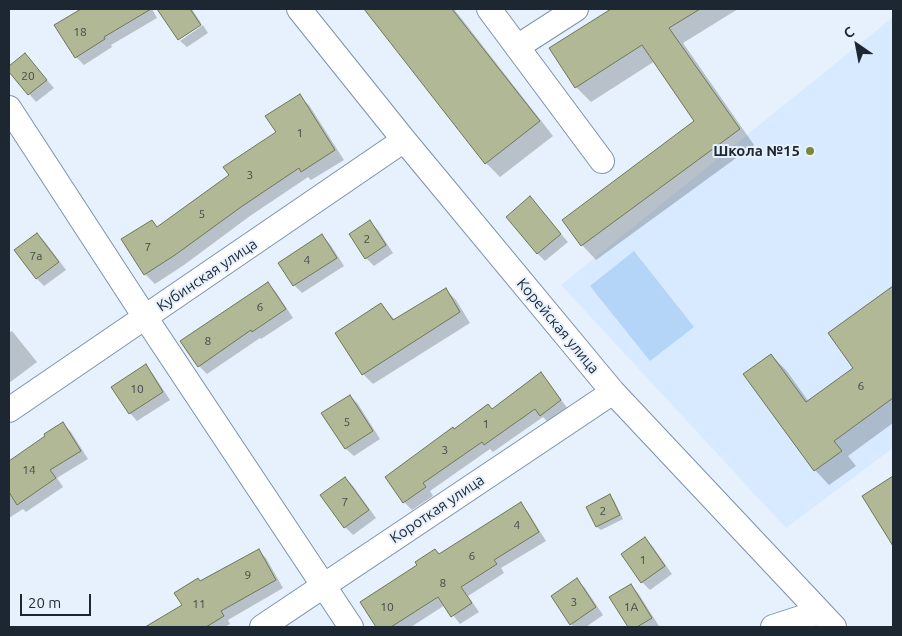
<!DOCTYPE html>
<meta charset="utf-8">
<style>
body{margin:0}
#map{position:relative;width:902px;height:636px;overflow:hidden;background:#e7f1fd;font-family:Ubuntu,sans-serif}
canvas{display:block}
.frame{position:absolute;inset:0;border:10px solid #1d2731;pointer-events:none}
.north{position:absolute;left:832px;top:20px;width:50px;height:50px;-webkit-text-stroke:4px #e7f1fd;paint-order:stroke;rotate:327deg;font-size:14px;font-weight:700;line-height:20px;text-align:center;color:#1d2731}
.north::after{content:'';display:block;margin:auto;width:18px;height:22px;background:#1d2731;clip-path:polygon(50% 0,100% 100%,50% 72%,0 100%)}
.scale{position:absolute;left:20px;top:594px;width:71px;height:22px;box-sizing:border-box;border:2px solid #1d2731;border-top:0;padding-left:6px;font-size:15px;line-height:18px;white-space:nowrap;color:#1d2731;-webkit-text-stroke:4px #e7f1fd;paint-order:stroke}
</style>
<div id="map">
<canvas width="902" height="636"></canvas>
<div class="frame"></div>
<div class="north">С</div>
<div class="scale">20 m</div>
</div>
<script>
const ctx = document.querySelector('canvas').getContext('2d');
ctx.lineJoin = 'round';
function fillPath(path, color) { ctx.fillStyle = color; ctx.fill(path, 'evenodd'); }
const toPath = rows => new Path2D(rows.map(r => 'M' + r).join(''));
function trace(path, color, width, dash) { ctx.strokeStyle = color; ctx.lineWidth = width; ctx.lineCap = dash ? 'butt' : 'round'; ctx.setLineDash(dash || []); ctx.stroke(path); }
function write(font, color, halo, rows, align = 'center') {
  ctx.font = font + ' Ubuntu,sans-serif'; ctx.lineWidth = 4; ctx.setLineDash([]); ctx.textBaseline = 'middle'; ctx.strokeStyle = halo; ctx.fillStyle = color; for (const [text, x, y, turn = 0] of rows) {
    ctx.save(); ctx.translate(x, y); ctx.rotate((+turn || 0) * Math.PI / 180); ctx.textAlign = isNaN(turn) ? turn : align; if (halo) ctx.strokeText(text, 0, 0); ctx.fillText(text, 0, 0); ctx.restore();
  }
}
fillPath(toPath([
 [893,17,893,448,786,528,561,285]
]), '#d8eaff');
fillPath(toPath([
 [634,251,694,327,650,361,590,286]
]), '#b5d5f8');
fillPath(toPath([
 [83,9,152,9,157,18,111,45,112,47,84,65,76,57,56,26],
 [166,9,192,9,201,23,179,38,161,12],
 [366,9,454,9,553,136,500,177,486,163],
 [613,9,738,9,683,43,754,145,596,260,582,245,696,121,655,61,591,102,576,87,551,49],
 [203,25,208,33,187,47,180,41],
 [25,55,54,88,36,102,9,70,9,68],
 [299,96,309,105,344,160,311,180,308,177,250,216,184,265,155,284,145,274,123,240,151,221,158,228,231,176,277,132],
 [530,198,568,242,545,261,537,253],
 [370,222,378,230,393,253,374,266,366,258],
 [37,234,45,242,66,270,44,286,36,278],
 [322,236,330,244,344,266,302,293,294,285],
 [268,284,276,292,293,318,261,339,260,338,207,374,199,366],
 [446,290,456,300,470,323,373,384,363,374,381,304,395,320],
 [887,292,893,298,893,423,848,456,856,466,829,485,815,470,771,355,786,370,809,402,855,368],
 [12,331,37,362,9,383,9,333],
 [145,366,153,374,170,400,137,421,130,413],
 [541,374,548,382,568,409,549,423,543,417,493,452,490,449,430,491,433,496,412,510,404,502,386,477,454,430,492,410],
 [350,396,358,404,380,439,354,456,346,449],
 [63,424,71,432,88,459,57,478,63,487,26,512,23,509,9,518,9,462],
 [345,478,353,486,376,518,353,535,345,527],
 [893,478,893,534,891,536,863,496],
 [610,496,614,500,623,519,601,530,597,527,587,508],
 [520,504,528,512,546,541,501,568,504,573,468,596,479,612,460,624,445,605,411,627,377,627,361,603,419,566,435,550,440,554],
 [645,539,653,547,672,574,650,590,642,582],
 [258,550,266,558,283,588,228,620,230,624,225,627,148,627,184,606,201,582],
 [577,580,585,588,603,615,586,627,574,627,571,624],
 [631,585,638,593,659,626,630,627,611,598]
]), '#0003');
const building = toPath([
 [81,9,151,9,104,37,105,39,75,58,54,25,81,9],
 [157,9,190,9,201,25,178,40,157,9],
 [364,9,452,9,540,121,485,164,364,9],
 [611,9,700,9,669,28,740,129,581,246,562,220,694,121,642,45,575,88,549,48,611,9],
 [25,53,47,80,28,95,9,72,9,66,25,53],
 [300,94,335,150,301,172,299,168,241,207,175,255,144,275,121,239,152,220,157,227,229,175,223,167,276,132,265,116,300,94],
 [530,196,561,234,537,254,506,217,530,196],
 [370,220,386,245,365,259,349,234,370,220],
 [37,233,59,262,36,279,14,250,37,233],
 [322,234,337,258,293,286,278,263,322,234],
 [268,282,286,309,252,332,251,330,198,367,180,341,268,282],
 [893,286,893,398,834,441,842,451,814,471,743,374,771,354,806,402,853,368,828,333,893,286],
 [446,288,460,312,362,375,335,333,381,303,393,320,446,288],
 [146,364,163,392,129,414,111,387,146,364],
 [541,372,561,400,540,416,535,409,484,445,482,442,423,483,426,487,403,503,385,477,453,427,454,429,488,404,492,409,541,372],
 [350,395,373,431,345,449,321,413,350,395],
 [63,422,81,451,50,470,56,478,17,505,9,492,9,461,45,436,44,434,63,422],
 [893,476,893,546,862,496,893,476],
 [345,477,369,510,344,528,320,495,345,477],
 [610,494,620,515,596,527,586,507,610,494],
 [521,502,539,532,494,560,497,564,461,587,472,603,451,617,438,597,391,627,376,627,360,602,417,565,415,562,435,549,439,554,521,502],
 [645,537,665,566,641,583,621,554,645,537],
 [259,549,276,580,221,611,224,616,206,627,145,627,182,605,174,593,198,578,200,581,259,549],
 [577,578,596,607,570,625,551,596,577,578],
 [631,584,652,618,637,627,628,627,609,597,631,584]
]);
fillPath(building, '#b0b896');
trace(building, '#6f7657', 1);
const minor = toPath([
 [299,9,404,140,613,392,834,627],
 [489,9,602,161],
 [517,47,576,9],
 [9,108,145,317,351,627],
 [9,410,404,140],
 [262,627,613,392],
 [773,627,819,612]
]);
trace(minor, '#7b92ac', 26);
trace(minor, '#fff', 24);
for (const [x, y, r, color] of [
 [810,151,5,"#7b8836"]
]) { const dot = new Path2D(); dot.arc(x, y, r, 0, 2 * Math.PI); ctx.fillStyle = color; ctx.fill(dot); trace(dot, '#e7f1fd', 2); }
write('12px', '#424b4a', null, [
 ["18",80,32],
 ["20",28,76],
 ["1",300,133],
 ["3",250,175],
 ["5",202,214],
 ["2",367,239],
 ["7",148,247],
 ["7а",36,256],
 ["4",307,260],
 ["6",260,307],
 ["8",208,341],
 ["6",861,386],
 ["10",137,389],
 ["5",347,422],
 ["1",486,424],
 ["3",445,450],
 ["14",29,470],
 ["7",345,502],
 ["2",603,511],
 ["4",517,525],
 ["6",472,556],
 ["1",643,560],
 ["9",248,575],
 ["8",443,583],
 ["3",574,602],
 ["11",199,604],
 ["10",387,607],
 ["1А",631,607]
]);
write('bold 15px', '#1d2731', '#e7f1fd', [
 ["Школа №15",800,151]
], 'right');
write('15px', '#1d2731', '#e7f1fd', [
 ["Кубинская улица",207,275,-34],
 ["Корейская улица",558,326,50],
 ["Короткая улица",437,509,-34]
]);
</script>
